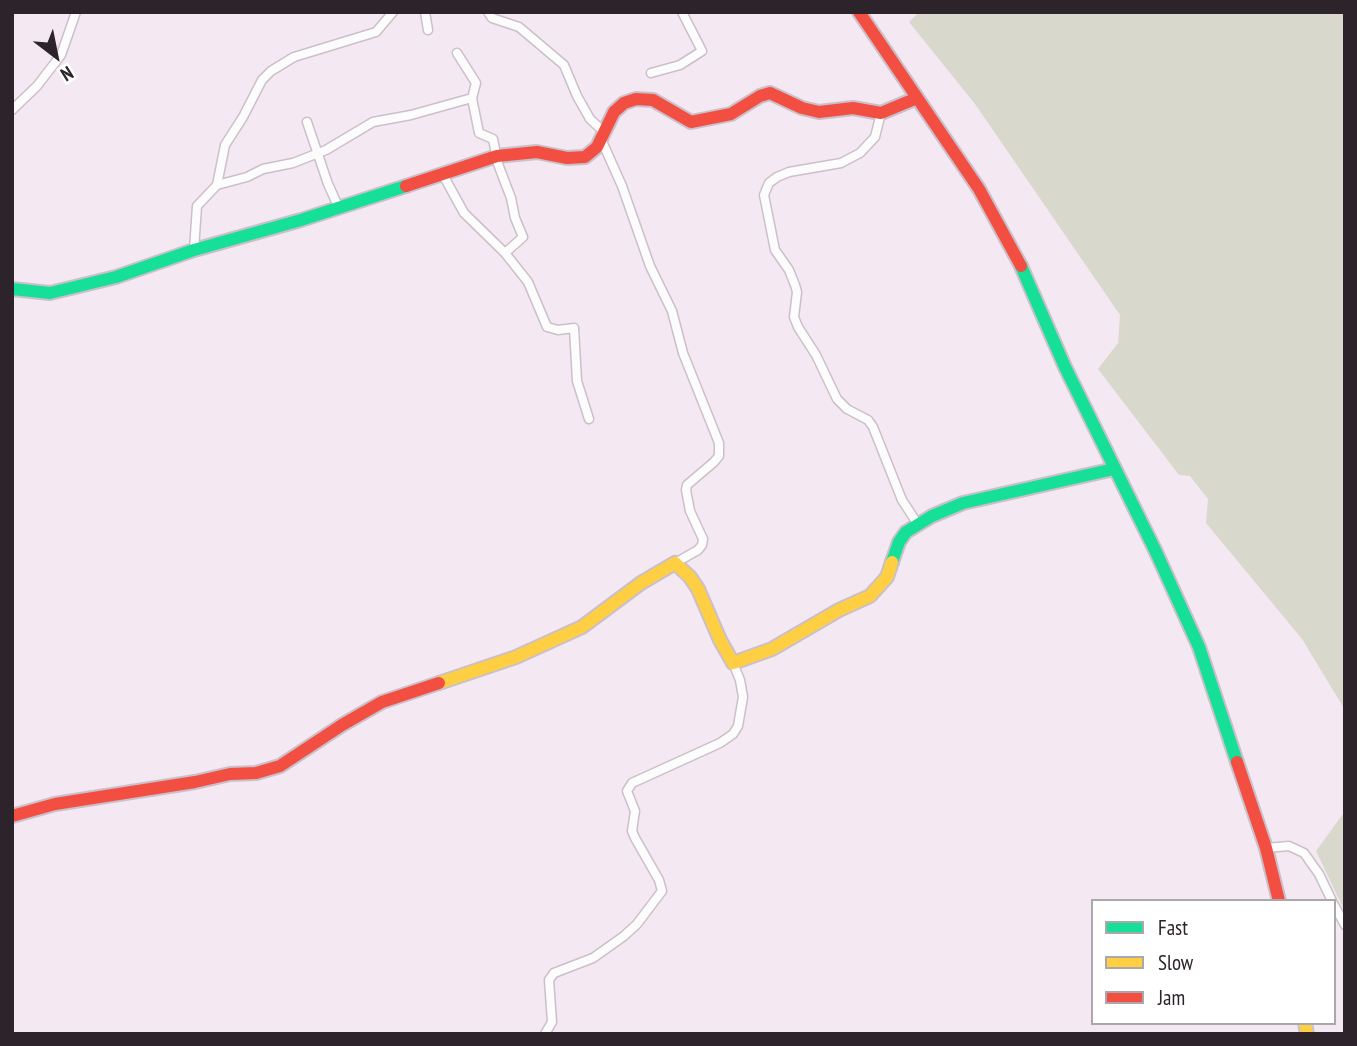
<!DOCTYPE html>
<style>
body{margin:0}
#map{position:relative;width:1357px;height:1046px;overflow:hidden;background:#f4e8f3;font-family:"PT Sans Narrow",sans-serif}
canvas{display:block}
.frame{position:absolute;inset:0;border:14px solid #2c232b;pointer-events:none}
.legend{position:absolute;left:1091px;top:899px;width:245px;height:126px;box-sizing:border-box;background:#fff;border:2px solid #aba7aa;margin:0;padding:9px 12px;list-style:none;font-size:21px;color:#2c232b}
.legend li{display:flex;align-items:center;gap:14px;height:35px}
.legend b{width:35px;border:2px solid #aba7aa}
.north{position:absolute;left:21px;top:21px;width:70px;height:70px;-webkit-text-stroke:5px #fff;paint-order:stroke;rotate:148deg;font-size:19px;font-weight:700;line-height:28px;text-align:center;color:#2c232b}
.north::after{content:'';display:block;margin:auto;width:24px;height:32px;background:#2c232b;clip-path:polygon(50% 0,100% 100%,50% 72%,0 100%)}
</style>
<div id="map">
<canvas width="1357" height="1046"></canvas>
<div class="frame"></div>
<ul class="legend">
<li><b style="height:9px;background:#16e098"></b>Fast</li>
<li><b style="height:9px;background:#ffcf43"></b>Slow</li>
<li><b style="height:9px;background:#f24e42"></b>Jam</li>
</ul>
<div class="north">N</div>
</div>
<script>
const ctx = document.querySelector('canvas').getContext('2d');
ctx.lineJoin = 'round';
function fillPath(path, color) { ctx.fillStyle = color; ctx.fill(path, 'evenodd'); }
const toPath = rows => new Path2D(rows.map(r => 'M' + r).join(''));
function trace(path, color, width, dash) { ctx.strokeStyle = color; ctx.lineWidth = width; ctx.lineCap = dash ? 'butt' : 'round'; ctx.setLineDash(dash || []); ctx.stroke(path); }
fillPath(toPath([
 [919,12,1345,12,1345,710,1302,639,1206,523,1208,499,1190,476,1179,475,1098,369,1118,343,1120,315,975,104,909,22],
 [1345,811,1345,912,1316,851]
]), '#d8d9cc');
const street = toPath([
 [425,12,428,30],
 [488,12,492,18,519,27,564,65,577,96,590,119,603,131],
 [651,73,680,65,702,51,682,12],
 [472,98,479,133,493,139,498,164,511,198,515,218,523,237,505,253],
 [12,110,37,86,61,55,76,12],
 [881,113,875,137,860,153,841,163,789,172,777,177,769,183,764,195,775,250,789,270,795,285,797,292,794,317,798,327,816,355,837,399,847,409,868,420,873,427,902,500,917,523],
 [307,122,328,184,338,206],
 [601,139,622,186,650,266,672,311,683,353,719,443,719,456,714,462,687,485,686,490,690,511,703,539,702,545,698,550,675,563],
 [442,173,464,213,505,253,528,282,547,327,558,330,574,328,577,381,589,419],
 [217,185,225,145,243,117,262,80,271,71,294,57,376,32,393,12],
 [194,250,197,206,217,185,247,177,263,169,293,163,326,150,373,122,411,115,472,98,476,83,457,53],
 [1266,848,1289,846,1304,853,1319,874,1332,901],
 [1334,905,1345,925],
 [545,1034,552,1022,549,980,554,973,593,958,624,936,637,924,662,891,659,880,635,838,632,831,635,811,627,791,632,783,720,743,733,734,738,726,743,697,740,680,733,663]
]);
const fast = toPath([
 [1021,266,1065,367,1156,552,1199,647,1237,762],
 [12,289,50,293,116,277,194,250,301,220,406,186],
 [892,562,899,542,906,532,932,516,963,503,1114,469]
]);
const slow = toPath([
 [439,683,516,657,582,627,641,583,675,563,690,577,698,589,720,640,733,663,772,649,839,610,870,596,887,577,892,562],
 [1305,1023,1307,1034]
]);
const jam = toPath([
 [859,12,979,189,1021,266],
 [406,186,497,156,537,152,567,158,585,157,597,147,614,112,624,103,636,99,653,100,691,122,731,114,760,96,770,93,802,108,819,112,853,108,881,113,917,98],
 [1237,762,1266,848,1279,901],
 [12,816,55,804,195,782,230,774,256,773,280,766,342,725,382,702,439,683]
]);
trace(street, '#cbc0c9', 11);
trace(fast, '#cbc0c9', 16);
trace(slow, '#cbc0c9', 16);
trace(jam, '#cbc0c9', 16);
trace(street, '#fdfcfd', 8);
trace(fast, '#16e098', 12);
trace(slow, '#ffcf43', 12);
trace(jam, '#f24e42', 12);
</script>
